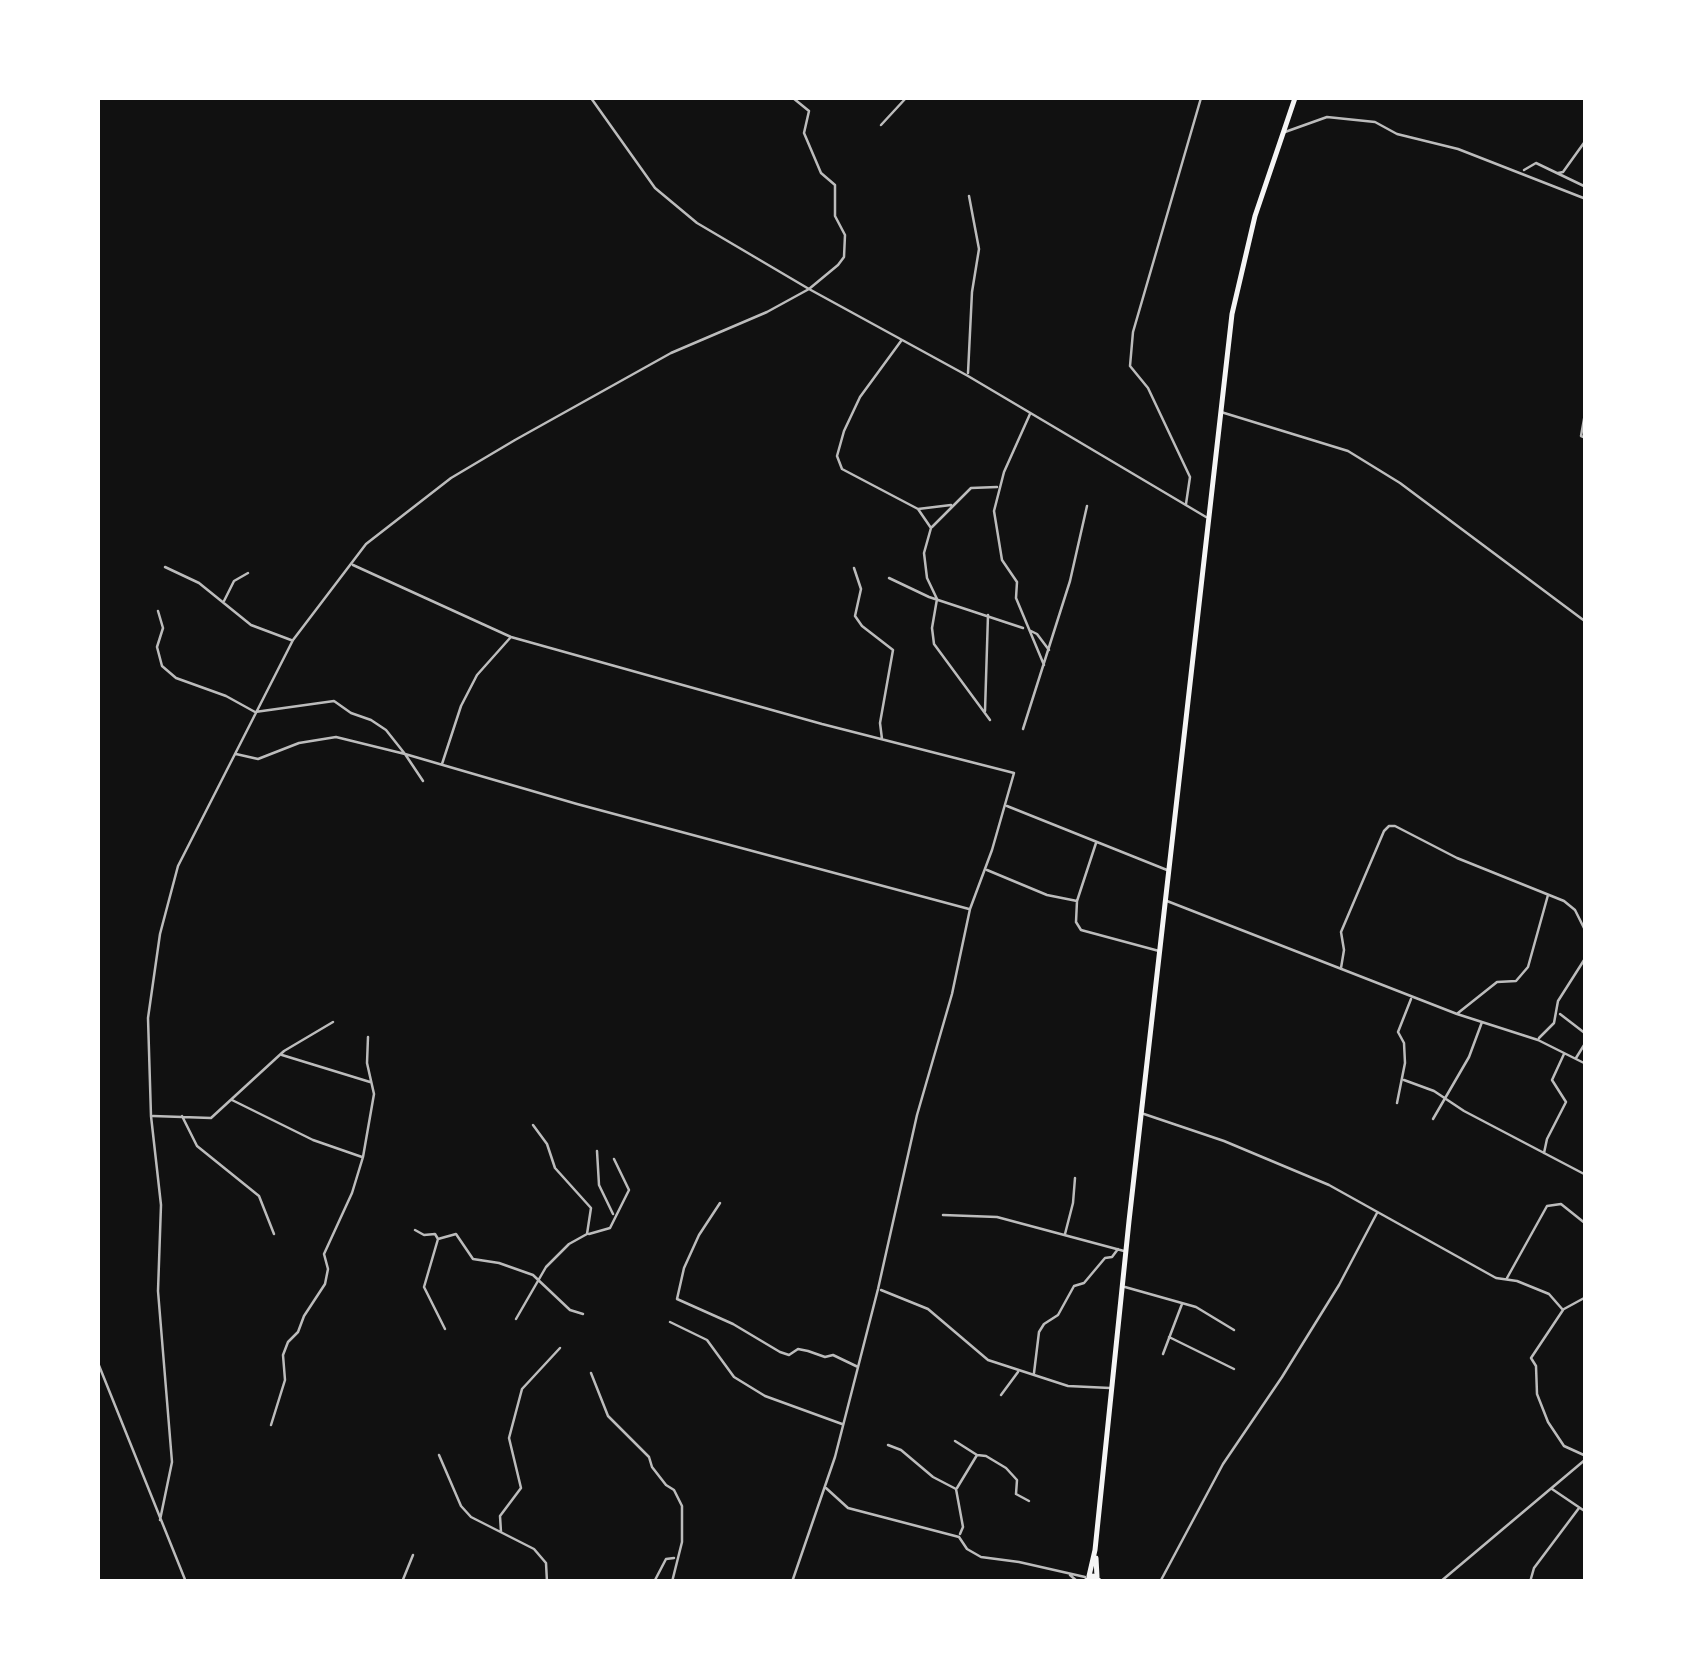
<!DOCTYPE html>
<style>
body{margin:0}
#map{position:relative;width:1683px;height:1679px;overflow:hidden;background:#111;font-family:"Public Sans",sans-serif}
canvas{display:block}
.frame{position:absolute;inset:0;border:100px solid #fff;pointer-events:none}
</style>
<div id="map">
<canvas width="1683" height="1679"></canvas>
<div class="frame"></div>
</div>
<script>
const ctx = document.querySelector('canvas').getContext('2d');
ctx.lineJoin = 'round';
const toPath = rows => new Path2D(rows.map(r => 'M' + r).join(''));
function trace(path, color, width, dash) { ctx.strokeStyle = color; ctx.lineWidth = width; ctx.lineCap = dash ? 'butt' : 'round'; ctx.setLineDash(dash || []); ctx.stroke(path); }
trace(toPath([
 [591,98,655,188,697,223,809,289,968,376,1206,517],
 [881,125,906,98],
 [1285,132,1327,117,1375,122,1397,134,1458,149,1586,199],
 [1524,170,1536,163,1586,187],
 [1558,173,1563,172,1586,140],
 [901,341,860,397,844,431,837,456,842,469,918,509,951,505],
 [968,373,972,292,979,249,969,196],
 [1586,408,1581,436,1586,438],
 [1221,412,1348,451,1400,483,1586,622],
 [1030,414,1004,472,994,511,1002,560,1017,582,1016,598,1044,665],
 [1186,504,1190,477,1148,388,1130,366,1133,332,1201,98],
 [918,509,931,528,924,553,927,578,937,599,932,628,934,644,990,720],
 [932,527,971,488,997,487],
 [353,565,511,637,822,724,1014,773,992,850,970,909,952,994,917,1115,878,1289,835,1457,792,1582],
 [165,567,199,583,251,625,291,640],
 [854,568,861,589,855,616,862,626,893,650,880,723,882,739],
 [889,578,929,597,1023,628],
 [224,601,234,581,248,573],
 [158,611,163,628,157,647,162,666,176,678,226,696,255,712,334,701,351,713,371,720,386,730,405,754,577,804,969,909],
 [1031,631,1037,634,1049,650],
 [985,711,988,615],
 [1023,729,1070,581,1087,506],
 [236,754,258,759,299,743,336,737,405,754,423,781],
 [442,764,461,706,477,675,510,638],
 [1007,806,1167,870],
 [987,870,1047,895,1077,901,1076,922,1081,930,1159,951],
 [1077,901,1096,843],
 [1167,901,1457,1014,1538,1040,1586,1064],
 [1341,968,1344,950,1341,932,1384,831,1389,826,1395,826,1457,858,1564,901,1575,910,1586,932],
 [1458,1013,1497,982,1516,981,1528,967,1548,895],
 [1560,1014,1586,1034],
 [1539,1038,1554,1023,1558,1001,1586,957],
 [282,1055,370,1082],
 [1576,1058,1586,1042],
 [1404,1080,1434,1091,1464,1111,1586,1175],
 [232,1100,313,1140,362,1157],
 [1397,1103,1405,1063,1404,1043,1398,1032,1411,999],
 [1144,1114,1224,1141,1329,1185,1496,1278,1517,1281,1549,1294,1563,1310,1531,1358,1536,1366,1537,1394,1548,1422,1564,1446,1586,1456],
 [153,1116,211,1118,284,1051,333,1022],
 [182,1116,197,1146,259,1196,274,1234],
 [1433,1119,1469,1057,1482,1022],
 [597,1151,599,1185,613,1214],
 [1544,1153,1547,1139,1566,1102,1552,1080,1564,1054],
 [720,1203,699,1235,684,1268,677,1299,733,1324,780,1352,789,1355,798,1349,808,1351,825,1357,833,1355,858,1367],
 [943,1215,997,1217,1124,1251],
 [415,1230,424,1235,435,1234,438,1239,424,1287,445,1329],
 [589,1234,610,1228,629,1190,614,1159],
 [1065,1234,1073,1203,1075,1178],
 [438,1239,456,1234,473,1259,499,1263,533,1275,570,1310,583,1314],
 [1507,1278,1547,1206,1561,1204,1586,1224],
 [1125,1287,1196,1307,1234,1330],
 [881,1290,928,1309,988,1360,1068,1386,1110,1388],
 [1564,1309,1586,1297],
 [516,1319,546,1267,569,1244,587,1234,591,1208,555,1168,547,1144,533,1125],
 [670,1322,707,1340,734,1377,765,1396,842,1424],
 [1169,1337,1234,1369],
 [1163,1354,1182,1304],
 [98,1363,186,1582],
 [591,1373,608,1416,649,1457,652,1467,666,1485,674,1490,682,1506,682,1542,672,1582],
 [1034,1373,1039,1332,1044,1324,1058,1315,1074,1286,1084,1283,1105,1258,1112,1257,1118,1249],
 [1001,1395,1018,1372],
 [271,1425,285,1380,283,1355,288,1342,298,1332,304,1316,325,1284,328,1269,324,1254,352,1193,363,1157,374,1094,367,1063,368,1037],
 [955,1441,977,1455,957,1488],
 [888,1445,901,1450,933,1477,956,1489,963,1527,960,1534],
 [439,1455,461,1506,471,1517,534,1549,546,1563,547,1582],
 [977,1455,986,1456,1006,1468,1017,1480,1016,1494,1029,1501],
 [826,1488,848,1508,959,1537,967,1549,981,1557,1019,1562,1085,1577],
 [1552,1489,1586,1512],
 [160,1520,172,1462,158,1291,161,1205,151,1116,148,1018,160,934,178,866,293,640,366,544,451,478,515,440,671,353,767,312,809,289,838,265,844,257,845,235,835,216,835,185,821,173,804,133,809,111,793,98],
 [501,1532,500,1516,521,1488,509,1438,522,1389,560,1348],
 [1070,1575,1078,1582],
 [402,1582,413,1555],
 [654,1582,666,1559,674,1558],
 [1160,1582,1223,1464,1282,1377,1339,1285,1377,1213],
 [1440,1582,1586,1459],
 [1530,1582,1534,1568,1579,1508]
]), '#bcbcbc', 2.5);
trace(toPath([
 [1096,1558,1097,1577],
 [1089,1576,1095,1550,1129,1221,1232,314,1255,216,1295,98],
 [1084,1582,1093,1576,1101,1582]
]), '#f5f5f5', 5);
</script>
